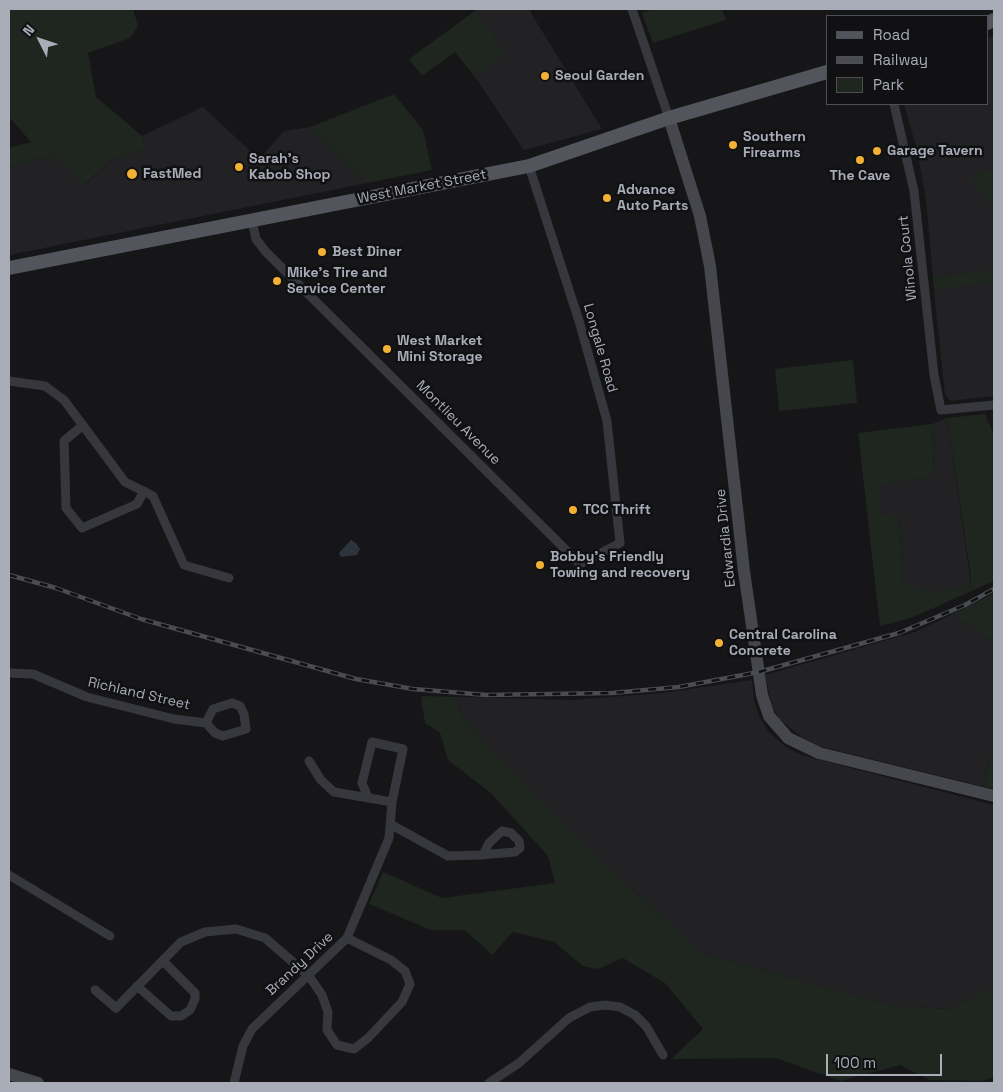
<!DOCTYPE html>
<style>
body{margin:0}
#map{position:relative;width:1003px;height:1092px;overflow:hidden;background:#161618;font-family:"Space Grotesk",sans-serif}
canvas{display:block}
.frame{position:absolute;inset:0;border:10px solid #a8adb8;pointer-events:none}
.legend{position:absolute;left:826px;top:15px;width:162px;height:90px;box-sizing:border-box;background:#111113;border:1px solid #4d4f55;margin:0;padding:6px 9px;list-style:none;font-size:15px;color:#a8adb8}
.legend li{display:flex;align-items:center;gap:10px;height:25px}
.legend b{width:25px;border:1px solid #4d4f55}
.north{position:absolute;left:15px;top:15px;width:50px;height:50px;-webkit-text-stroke:4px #111113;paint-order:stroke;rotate:311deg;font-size:14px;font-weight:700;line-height:20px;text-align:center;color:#a8adb8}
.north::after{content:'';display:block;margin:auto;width:18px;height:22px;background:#a8adb8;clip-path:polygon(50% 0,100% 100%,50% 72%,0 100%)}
.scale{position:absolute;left:826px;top:1054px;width:116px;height:22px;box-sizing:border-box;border:2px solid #a8adb8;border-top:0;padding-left:6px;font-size:15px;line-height:18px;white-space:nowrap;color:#a8adb8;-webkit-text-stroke:4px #111113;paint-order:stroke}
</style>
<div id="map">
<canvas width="1003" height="1092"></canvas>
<div class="frame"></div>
<ul class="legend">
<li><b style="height:6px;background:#53555c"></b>Road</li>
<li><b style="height:6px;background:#4a4c52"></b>Railway</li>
<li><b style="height:14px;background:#1e261f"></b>Park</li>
</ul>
<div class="north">N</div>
<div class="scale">100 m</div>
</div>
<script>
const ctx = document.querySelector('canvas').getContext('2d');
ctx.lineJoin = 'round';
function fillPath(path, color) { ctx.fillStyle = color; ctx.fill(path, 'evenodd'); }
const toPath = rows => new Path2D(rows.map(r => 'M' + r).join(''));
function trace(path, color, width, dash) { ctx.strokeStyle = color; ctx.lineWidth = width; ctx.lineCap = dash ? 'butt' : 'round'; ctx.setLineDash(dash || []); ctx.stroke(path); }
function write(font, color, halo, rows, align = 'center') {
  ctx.font = font + ' "Space Grotesk",sans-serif'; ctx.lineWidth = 5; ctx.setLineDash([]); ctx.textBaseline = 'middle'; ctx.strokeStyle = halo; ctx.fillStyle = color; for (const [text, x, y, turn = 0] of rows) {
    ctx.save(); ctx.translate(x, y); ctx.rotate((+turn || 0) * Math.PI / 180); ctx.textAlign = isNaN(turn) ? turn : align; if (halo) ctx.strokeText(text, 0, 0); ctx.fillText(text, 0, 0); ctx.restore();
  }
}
fillPath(toPath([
 [478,9,532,9,531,13,602,129,524,150,475,77,506,54,476,10],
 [994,35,994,173,989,168,971,178,994,209,994,269,933,277,926,200,917,150,904,104,987,104,987,38],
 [203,107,259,159,284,131,310,127,367,183,9,255,9,167,54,154,85,185,110,161,145,149,142,136],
 [994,282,994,396,951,401,945,395,934,291],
 [947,418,971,584,965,588,929,592,917,585,903,585,899,514,881,515,878,486,934,476,932,424],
 [953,614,994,642,994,731,985,787,819,746,803,738,779,719,772,705,765,675,915,632],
 [752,680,754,700,759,716,768,731,786,747,801,755,994,805,994,985,951,1009,896,1006,713,957,693,946,576,836,460,715,457,697,572,700,662,693]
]), '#222225');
fillPath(toPath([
 [9,9,133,9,138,26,130,38,88,53,96,97,142,136,145,149,110,161,84,185,54,154,9,167,9,148,31,142,9,117],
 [653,9,722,9,726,20,653,43,642,13],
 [476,10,506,54,475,77,455,52,422,76,409,59],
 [394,94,423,130,432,170,367,183,310,127],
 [989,168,994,173,994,209,970,178],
 [994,269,994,282,934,291,933,277],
 [853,360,857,403,779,411,775,369],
 [985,414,994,435,994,581,911,618,880,626,858,433,932,424,934,476,879,486,881,515,899,513,903,585,917,585,929,592,965,588,971,584,971,577,947,418],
 [994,593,994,642,953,614],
 [421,696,457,697,460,715,576,836,693,946,713,957,896,1006,951,1009,994,985,994,1077,981,1081,930,1080,900,1065,841,1081,776,1058,671,1059,703,1029,665,983,623,958,598,969,583,966,554,942,513,932,492,955,465,930,431,930,369,904,383,872,442,898,555,883,548,856,491,793,448,760,440,733,425,723],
 [994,731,994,789,985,787]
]), '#1e261f');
fillPath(toPath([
 [351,540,356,543,360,549,357,555,341,557,339,553]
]), '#2c353c');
trace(toPath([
 [632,9,669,118],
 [894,104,914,191,934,375,941,410,994,405],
 [252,221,256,239,266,252,580,564,620,543,607,421,579,321,529,166],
 [9,381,45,386,64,400,125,482,153,496,184,565,229,578],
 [83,425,64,441,66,508,82,528,137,504,144,491],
 [9,673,33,674,87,697,174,719,206,723],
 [232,703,240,706,244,714,246,729,223,736,215,733,206,723,213,709,232,703],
 [309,761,321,780,334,792,392,802],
 [390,824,448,856,480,855,515,852,520,848,519,841,511,833,502,831,489,843,483,855],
 [9,875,110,936],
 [137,986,171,1016,181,1016,190,1010,195,999,195,993,163,961],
 [95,990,116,1008,181,942,205,932,236,929,265,938,309,976,322,995,328,1012,327,1030,337,1045,354,1049,368,1038,402,1002,410,984,405,971,391,960,347,938],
 [234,1083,243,1046,252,1029,347,938,389,838,392,802,403,749,372,742,362,783,368,797],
 [489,1083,519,1063,569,1018,590,1007,605,1005,620,1007,635,1015,646,1026,663,1055]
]), '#37383d', 9);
trace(toPath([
 [669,118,700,216,710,266,744,571,762,695,769,716,788,738,819,753,994,796],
 [9,1074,38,1083]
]), '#45474d', 12);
trace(toPath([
 [987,23,994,20],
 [9,268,529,166,669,118,827,72]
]), '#53555c', 14);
const rail = toPath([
 [9,575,56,588,141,619,356,679,413,689,486,695,612,693,679,687,759,672,899,633,965,605,994,589]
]);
trace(rail, '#4a4c52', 4.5);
trace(rail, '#111113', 2.5, [8]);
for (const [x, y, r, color] of [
 [545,76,5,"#f2b134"],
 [733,145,5,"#f2b134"],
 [877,151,5,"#f2b134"],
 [860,160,5,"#f2b134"],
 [239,167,5,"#f2b134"],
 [132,174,6,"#f2b134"],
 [607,198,5,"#f2b134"],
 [322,252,5,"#f2b134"],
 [277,281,5,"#f2b134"],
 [387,349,5,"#f2b134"],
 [573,510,5,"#f2b134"],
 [540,565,5,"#f2b134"],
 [719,643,5,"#f2b134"]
]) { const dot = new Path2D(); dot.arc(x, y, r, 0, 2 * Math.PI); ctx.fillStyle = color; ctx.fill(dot); trace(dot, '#111113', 2); }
write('bold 14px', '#a8adb8', '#111113', [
 ["Seoul Garden",555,76],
 ["Southern",743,137],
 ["Firearms",743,153],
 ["Garage Tavern",887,151],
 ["Sarah's",249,159],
 ["Kabob Shop",249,175],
 ["FastMed",143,174],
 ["The Cave",860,176,"center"],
 ["Advance",617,190],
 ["Auto Parts",617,206],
 ["Best Diner",332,252],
 ["Mike's Tire and",287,273],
 ["Service Center",287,289],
 ["West Market",397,341],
 ["Mini Storage",397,357],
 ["TCC Thrift",583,510],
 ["Bobby's Friendly",550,557],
 ["Towing and recovery",550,573],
 ["Central Carolina",729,635],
 ["Concrete",729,651]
], 'left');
write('14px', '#a8adb8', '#111113', [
 ["West Market Street",422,187,-11],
 ["Winola Court",908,258,-96],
 ["Longale Road",600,348,74],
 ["Montlieu Avenue",458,423,45],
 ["Edwardia Drive",726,538,-96],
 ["Richland Street",139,694,13],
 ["Brandy Drive",300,964,-43]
]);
</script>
